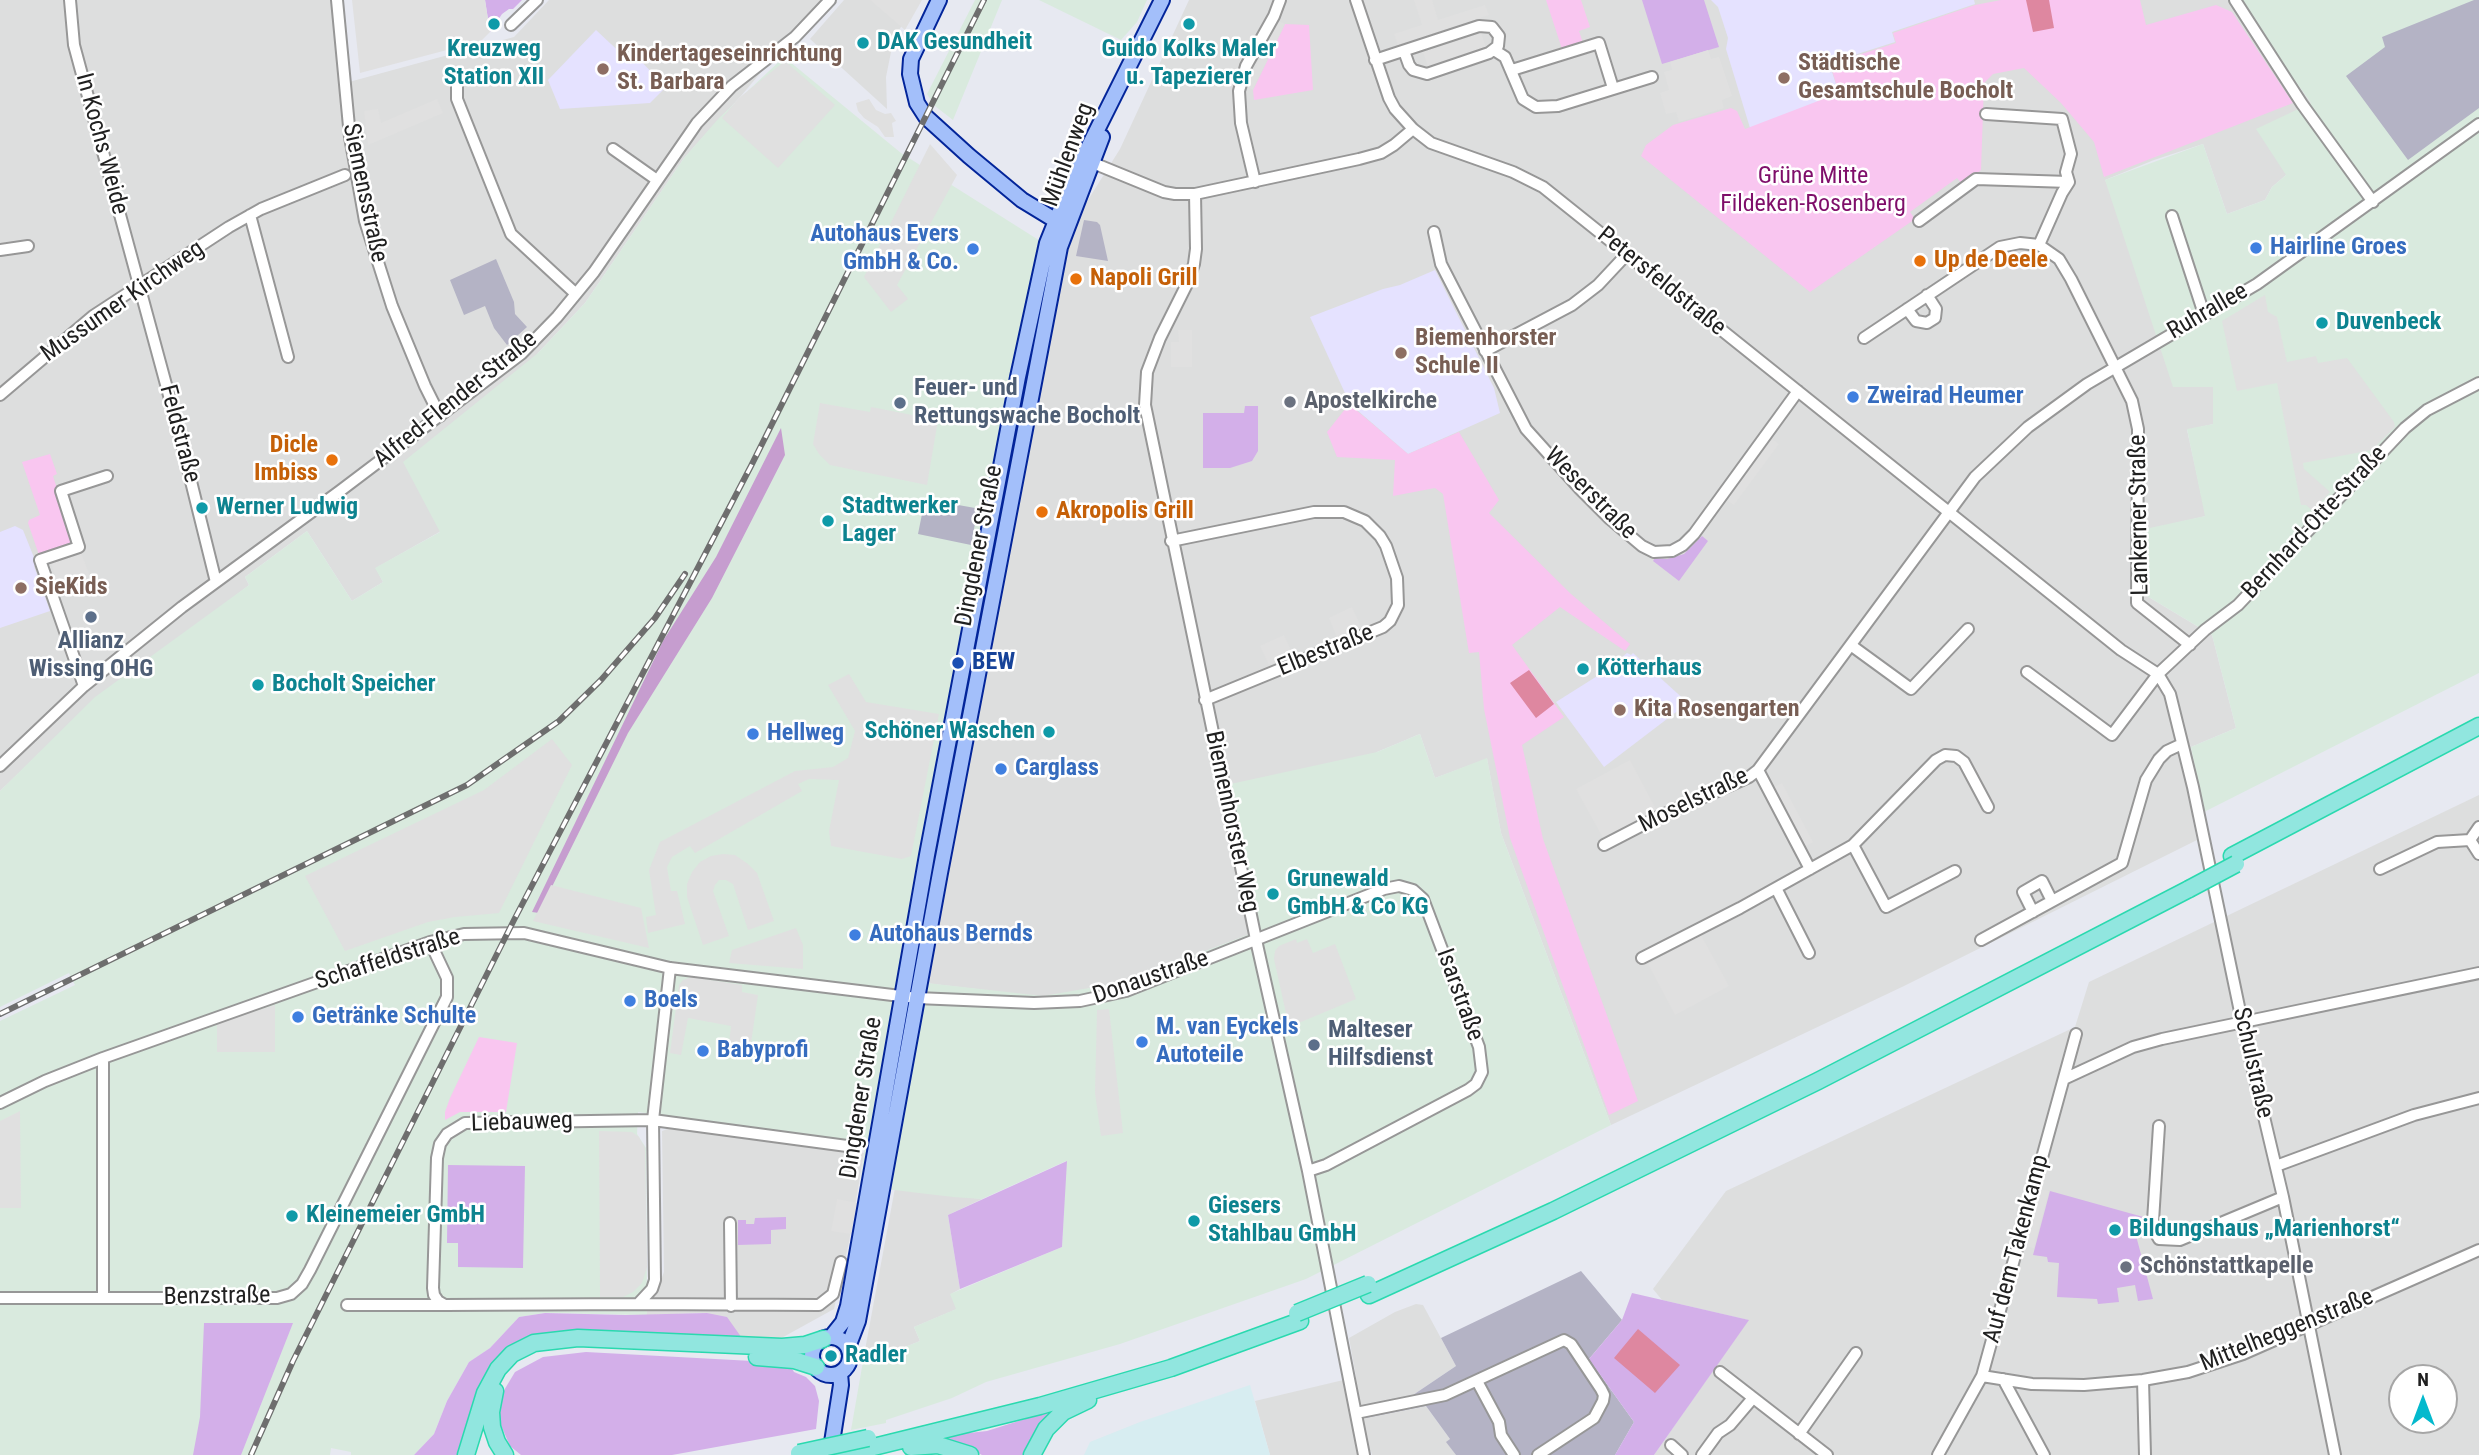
<!DOCTYPE html>
<meta charset="utf-8">
<style>
body{margin:0}
#map{position:relative;width:2479px;height:1455px;overflow:hidden;background:#e7e9f1;font-family:"Roboto Condensed",sans-serif}
canvas{display:block}
.north{position:absolute;left:2388px;top:1364px;width:70px;height:70px;box-sizing:border-box;background:#fff;border:2px solid #a6a6a6;border-radius:50%;rotate:0deg;font-size:19px;font-weight:700;line-height:28px;text-align:center;color:#202020}
.north::after{content:'';display:block;margin:auto;width:24px;height:32px;background:#04b9cd;clip-path:polygon(50% 0,100% 100%,50% 72%,0 100%)}
</style>
<div id="map">
<canvas width="2479" height="1455"></canvas>
<div class="north">N</div>
</div>
<script>
const ctx = document.querySelector('canvas').getContext('2d');
ctx.lineJoin = 'round';
function fillPath(path, color) { ctx.fillStyle = color; ctx.fill(path, 'evenodd'); }
const toPath = rows => new Path2D(rows.map(r => 'M' + r).join(''));
function trace(path, color, width, dash) { ctx.strokeStyle = color; ctx.lineWidth = width; ctx.lineCap = dash ? 'butt' : 'round'; ctx.setLineDash(dash || []); ctx.stroke(path); }
function write(font, color, halo, rows, align = 'center') {
  ctx.font = font + ' "Roboto Condensed",sans-serif'; ctx.lineWidth = 5; ctx.setLineDash([]); ctx.textBaseline = 'middle'; ctx.strokeStyle = halo; ctx.fillStyle = color; for (const [text, x, y, turn = 0] of rows) {
    ctx.save(); ctx.translate(x, y); ctx.rotate((+turn || 0) * Math.PI / 180); ctx.textAlign = isNaN(turn) ? turn : align; if (halo) ctx.strokeText(text, 0, 0); ctx.fillText(text, 0, 0); ctx.restore();
  }
}
fillPath(toPath([
 [0,0,336,0,349,82,514,37,549,0,822,0,741,96,684,158,585,303,538,353,441,531,376,568,383,582,352,601,307,531,245,577,249,585,41,752,0,791],
 [844,0,915,0,893,42,886,77,887,109,810,39],
 [1189,0,2237,0,2311,103,2286,175,2272,187,2265,200,2227,214,2203,144,2154,160,2105,180,2213,387,2213,424,2187,430,2206,516,2145,530,2147,596,2212,635,2236,728,2191,747,2204,812,2192,817,2197,840,1904,986,1611,1125,1501,833,1487,759,1435,778,1420,734,1377,752,1256,932,1124,982,1043,997,917,982,1056,251,1120,149],
 [2479,795,2479,1455,1654,1455,1748,1320,1662,1300,1653,1289,1726,1191,2075,1027,2089,982],
 [2402,1378,2444,1378,2444,1420,2402,1420],
 [673,1127,864,1153,849,1242,834,1309,776,1341,744,1341,707,1313,647,1315,647,1303,657,1291,664,1272,662,1131],
 [895,1188,982,1199,948,1215,960,1289,951,1294,957,1309,914,1327,920,1341,895,1351,894,1355,865,1350],
 [1416,1304,1423,1305,1456,1366,1413,1395,1363,1405,1366,1418,1426,1406,1450,1439,1447,1442,1456,1455,1372,1455,1371,1451,1359,1455,1270,1455,1255,1401,1356,1377,1349,1338,1395,1312]
]), '#dddede');
fillPath(toPath([
 [1250,1385,1270,1455,1084,1455,1090,1442,1140,1422]
]), '#d7edf1');
fillPath(toPath([
 [975,0,1002,0,953,120,935,106,927,94],
 [1039,0,1147,0,1137,22,1121,40],
 [2237,0,2479,0,2479,673,2204,812,2191,747,2236,728,2212,635,2147,596,2145,529,2205,516,2187,429,2213,424,2213,387,2173,387,2105,180,2203,144,2227,214,2265,200,2272,187,2286,175,2256,129,2311,103],
 [784,57,901,153,1056,251,918,982,1043,996,1124,982,1255,932,1226,785,1377,752,1420,734,1435,778,1487,758,1501,833,1611,1125,1306,1279,1120,1344,986,1382,952,1398,886,1420,886,1423,851,1430,865,1350,894,1355,895,1351,920,1341,914,1327,956,1309,950,1294,1062,1247,1066,1161,982,1199,953,1197,860,1186,865,1145,638,1112,637,1134,646,1148,647,1315,545,1313,519,1317,490,1348,469,1362,447,1401,434,1434,414,1455,351,1455,351,1452,331,1448,330,1455,0,1455,0,1021,75,985,69,973,0,1007,0,791,95,697,249,585,245,577,307,531,352,601,383,582,375,568,440,532,403,462,538,353,585,303,684,158,719,118]
]), '#d9eade');
fillPath(toPath([
 [1711,0,1974,0,1975,4,1892,32,1895,42,1829,63,1839,93,1819,100,1808,111,1750,128,1726,49,1728,38,1718,7],
 [596,30,626,58,632,52,666,87,650,103,560,109,548,80],
 [1435,270,1494,388,1500,413,1408,454,1350,404,1310,317,1383,289,1400,285],
 [15,526,23,530,37,565,34,566,50,611,0,628,0,532],
 [1627,653,1631,655,1633,653,1688,703,1604,767,1556,702,1602,673]
]), '#e5e2ff');
fillPath(toPath([
 [2474,0,2479,0,2479,108,2408,160,2346,76,2385,47,2382,37],
 [1084,220,1097,222,1100,225,1108,261,1076,256],
 [496,259,514,302,515,314,527,327,507,345,494,328,485,306,464,315,450,280],
 [925,499,975,508,977,513,971,545,918,534],
 [1581,1271,1622,1320,1589,1359,1634,1422,1615,1455,1456,1455,1446,1442,1450,1439,1426,1406,1366,1418,1363,1405,1413,1395,1456,1366,1441,1338]
]), '#b4b3c5');
fillPath(toPath([
 [485,0,522,0,513,9,509,9,502,14,490,32],
 [1642,0,1704,0,1719,47,1662,64],
 [1245,406,1258,406,1258,451,1252,461,1230,468,1203,468,1203,413,1244,413],
 [1702,536,1708,541,1679,581,1653,561,1655,558,1667,559,1684,554],
 [1067,1161,1062,1247,960,1289,948,1215],
 [448,1165,525,1166,523,1268,458,1267,458,1243,447,1243],
 [2050,1191,2147,1218,2145,1225,2135,1232,2153,1299,2138,1301,2135,1285,2117,1288,2119,1302,2098,1304,2097,1299,2057,1297,2059,1263,2048,1262,2047,1257,2033,1255],
 [786,1217,786,1229,771,1230,771,1244,738,1245,738,1220,746,1220,746,1224,754,1224,755,1218],
 [1632,1293,1749,1320,1654,1455,1615,1455,1634,1422,1589,1359,1622,1320],
 [545,1313,625,1315,707,1313,727,1317,744,1341,527,1341,503,1352,484,1377,457,1455,414,1455,434,1434,447,1401,469,1362,490,1348,519,1317],
 [204,1323,293,1323,241,1455,193,1455,200,1417],
 [586,1352,789,1363,794,1372,806,1377,815,1386,819,1401,816,1429,672,1455,521,1455,510,1446,500,1423,500,1397,515,1372,543,1357],
 [1068,1401,1027,1455,982,1455,965,1446,942,1440,942,1435,955,1431,969,1433,987,1431,1044,1413,1052,1406]
]), '#d3afe9');
fillPath(toPath([
 [781,428,785,455,712,598,628,733,539,913,532,912,663,641,716,557]
]), '#c69dcf');
fillPath(toPath([
 [1546,0,1581,0,1590,27,1579,31,1583,43,1562,49],
 [2001,0,2140,0,2146,25,2216,5,2232,12,2293,103,2104,177,2094,142,2061,103,2024,68,1993,74,1984,83,1981,170,1963,185,1957,178,1910,212,1915,219,1810,292,1641,156,1646,145,1673,125,1731,108,1737,111,1745,129,1839,93,1830,64,1896,43,1893,33,1975,5],
 [1285,24,1309,25,1313,90,1254,100,1253,90],
 [1349,404,1408,454,1459,432,1499,500,1489,513,1571,594,1630,644,1625,651,1560,607,1512,645,1564,717,1522,745,1543,839,1638,1101,1609,1115,1510,838,1484,709,1479,652,1469,653,1443,494,1435,488,1393,496,1395,460,1337,457,1327,432],
 [50,454,57,474,53,476,74,543,39,555,28,523,29,520,40,515,22,462],
 [479,1037,517,1043,506,1112,460,1112,445,1120,445,1112,450,1098]
]), '#f9c6f0');
fillPath(toPath([
 [2026,0,2049,0,2054,28,2033,32],
 [1529,670,1554,704,1536,718,1510,683],
 [1638,1329,1680,1365,1655,1393,1614,1358]
]), '#de87a0');
fillPath(toPath([
 [352,0,485,0,490,32,481,41,360,73],
 [870,0,922,0,905,30],
 [1414,0,1432,0,1438,20,1485,5,1489,15,1398,45,1394,34,1422,25],
 [1278,21,1285,24,1253,90,1246,86],
 [1481,33,1486,48,1428,67,1423,52],
 [1708,50,1711,59,1719,57,1732,96,1722,100,1724,108,1679,122,1676,112,1666,114,1660,93,1669,90,1664,72,1672,70,1670,62],
 [785,61,835,105,778,168,722,118,739,98],
 [437,99,443,113,368,145,364,111,378,109,381,123],
 [869,99,876,110,885,114,891,113,896,121,892,123,894,137,885,137,878,127,864,118,858,111,856,103],
 [930,144,957,175,897,285,908,299,891,312,864,277],
 [2265,295,2268,312,2277,317,2287,362,2316,356,2318,363,2347,358,2394,422,2395,427,2372,450,2303,463,2304,469,2330,492,2313,511,2306,505,2301,505,2277,383,2237,391,2222,321],
 [1178,330,1192,330,1192,367,1171,367,1171,342,1179,342],
 [820,403,870,412,871,407,938,420,927,485,830,465,819,454,813,444],
 [1772,439,1779,444,1734,505,1726,500],
 [81,553,90,576,59,587,51,563],
 [1352,607,1361,627,1337,638,1329,618],
 [1284,635,1293,655,1269,665,1260,646],
 [849,674,866,702,939,714,911,856,902,859,831,846,829,831,839,780,809,779,798,784,802,791,695,853,690,846,672,857,667,867,671,891,677,891,685,924,648,933,646,917,656,915,649,870,660,842,795,771,833,767,848,758,855,731,828,685],
 [552,739,572,765,499,913,455,917,428,922,345,951,305,876,484,790],
 [1630,760,1657,811,1604,840,1576,789],
 [1782,783,1813,842,1804,847,1772,788],
 [723,854,735,855,748,864,757,873,774,921,748,930,733,884,726,880,719,880,715,885,713,891,729,936,703,945,687,897,687,884,692,872,700,862,711,856],
 [551,885,641,908,649,948,533,921],
 [796,928,803,945,803,969,729,963,732,950],
 [1701,935,1729,986,1675,1015,1648,964],
 [1296,939,1297,943,1307,939,1313,953,1335,944,1356,999,1289,1027,1274,959,1275,951,1279,946],
 [691,977,742,985,742,992,758,995,749,1057,728,1053,731,1026,688,1018,681,1055,670,1053,679,985,683,980],
 [275,1005,275,1052,217,1052,217,1023],
 [1109,1009,1123,1133,1101,1136,1095,1093,1097,1010],
 [20,1111,21,1208,0,1208,0,1121],
 [599,1131,632,1132,639,1137,645,1148,647,1267,642,1283,633,1292,623,1297,600,1297],
 [2040,1189,2049,1191,2034,1248,2026,1246],
 [837,1199,857,1203,851,1234,831,1231]
]), '#e0e0e0');
const minor = toPath([
 [70,0,74,45,177,425,216,582],
 [337,0,350,137,365,221,392,306,425,386,440,416],
 [1356,0,1389,98,1395,109,1413,129,1431,143,1513,172,1543,187,2121,650,2158,674,2170,694,2193,787,2247,1045,2283,1197,2335,1455],
 [2235,0,2302,104,2373,202],
 [511,25,537,0],
 [1494,50,1505,57,1523,99,1536,107,1558,106,1652,77],
 [1375,60,1479,26,1492,27,1499,36,1498,46,1489,53,1427,74,1413,70,1409,65,1404,51],
 [1512,70,1599,43,1613,88],
 [457,76,457,99,511,234,576,294],
 [1986,114,2062,119,2071,154,2066,172,2069,182],
 [613,149,657,180],
 [1093,163,1164,192,1175,194,1195,194,1359,159,1381,153,1394,145,1413,129],
 [1255,182,1241,123,1239,91,1246,66,1274,16,1280,0],
 [1195,194,1196,249,1194,264,1187,284,1160,338,1147,372,1145,405,1258,949,1308,1171,1364,1455],
 [250,215,288,357],
 [2172,216,2204,314],
 [1919,221,1976,179,2069,182,2062,193,2039,245,2059,259,2071,279,2132,401,2138,429,2137,603,2190,645],
 [1434,232,1441,264,1526,429,1580,489,1610,519,1642,546,1654,552,1672,551,1683,545,1694,534,1798,391],
 [0,250,28,246],
 [1907,309,1916,321,1927,323,1935,318,1936,309,1927,295],
 [1864,338,2000,247,2020,243,2039,245],
 [1485,351,1572,305,1598,285,1627,254],
 [0,395,93,316,229,227,261,209,345,175],
 [1171,541,1314,512,1344,512,1365,521,1380,536,1386,546,1397,578,1398,605,1390,621,1383,627,1205,700],
 [1852,646,1911,689,1968,629],
 [2027,672,2112,735,2158,674,2205,630,2238,605,2405,428,2427,410,2479,383],
 [84,686,40,560,79,547,61,491,107,476],
 [0,766,84,686,182,607,340,491,521,354,557,317,594,272,697,123,732,86,795,37,830,0],
 [1758,770,1810,869],
 [2470,840,2479,854],
 [1604,845,1658,817,1749,777,1758,770,1975,477,2028,427,2087,384,2257,284,2479,124],
 [1853,845,1886,907,1955,871],
 [2380,869,2437,842,2470,840,2479,827],
 [1776,888,1809,953],
 [2033,912,2023,892,2042,881,2052,901],
 [1981,940,2122,863,2146,780,2159,759,2167,751,2182,744],
 [1642,958,1740,908,1853,845,1936,760,1945,755,1956,756,1964,762,1988,807],
 [670,968,653,1120,655,1280,652,1289,638,1304,445,1305,438,1301,434,1295,433,1288,437,1158,440,1144,447,1134,465,1123,653,1120,847,1146],
 [103,1058,103,1298],
 [2064,1079,2133,1047,2162,1039,2479,973],
 [0,1103,45,1081,103,1058,430,942,464,934,524,933,670,968,917,998,1034,1003,1080,1001,1126,991,1384,889,1399,886,1413,890,1423,899,1479,1047,1482,1072,1476,1084,1468,1090,1326,1165,1308,1171],
 [2159,1126,2153,1221,2155,1232,2159,1239,2180,1240,2283,1197],
 [2276,1166,2414,1115,2479,1098],
 [730,1223,731,1306],
 [0,1298,277,1298,291,1294,302,1284,310,1270,447,997,447,978,430,942],
 [638,1304,819,1305,833,1294,841,1262],
 [347,1305,445,1305],
 [1720,1372,1827,1455],
 [1982,1376,2032,1384,2084,1385,2143,1380,2188,1372,2243,1354,2479,1250],
 [2003,1379,2044,1455],
 [2143,1380,2145,1455],
 [1477,1381,1499,1422,1501,1435,1514,1455],
 [1356,1413,1445,1395,1564,1340,1571,1344,1601,1389,1604,1395,1603,1401,1594,1418,1538,1455],
 [1799,1434,1856,1353],
 [1671,1445,1682,1455],
 [1702,1455,1718,1433,1730,1425,1753,1398],
 [1938,1455,1982,1376,2076,1034]
]);
const major = toPath([
 [939,0,911,59,910,74,917,103,926,117,969,156,1022,200,1063,225],
 '812 1356a19 19 0 1 1 38 0a19 19 0 1 1-38 0Z',
 [831,1337,843,1322,848,1306,927,855,1018,377,1047,243,1074,176,1162,0],
 [848,1347,858,1321,940,873,1060,247,1102,137],
 [830,1455,841,1385,840,1373]
]);
const highway = toPath([
 [2232,856,2479,726],
 [1369,1295,1553,1211,1818,1081,2189,889],
 [757,1357,794,1360,816,1367],
 [495,1391,491,1412,492,1427,497,1442,505,1455],
 [911,1447,938,1445,970,1455],
 [466,1455,485,1393,498,1369,512,1354,534,1343,578,1338,782,1347,805,1345,823,1339],
 [841,1455,1040,1406,1171,1368,1300,1321],
 [1032,1455,1046,1429,1063,1412,1088,1400]
]);
trace(minor, '#979797', 14);
trace(major, '#03259a', 18);
trace(highway, '#2ad9af', 19);
trace(minor, '#fff', 10);
trace(major, '#a3bffa', 14);
trace(highway, '#91e6df', 16);
const rail = toPath([
 [0,1014,467,785,559,721,601,680,655,618,685,574],
 [251,1455,293,1361,514,920,751,466,984,0]
]);
trace(rail, '#6e6e6e', 6);
trace(rail, '#fff', 3.5, [10]);
const highwayBridge = toPath([
 [2189,889,2236,864],
 [1297,1313,1368,1284],
 [799,1453,868,1438]
]);
trace(highwayBridge, '#2ad9af', 19, []);
trace(highwayBridge, '#91e6df', 16);
for (const [x, y, r, color] of [
 [494,24,7,"#0f9aa8"],
 [1189,24,7,"#0f9aa8"],
 [863,43,7,"#0f9aa8"],
 [603,69,7,"#8d6e63"],
 [1784,78,7,"#8d6e63"],
 [2256,248,7,"#3f7fe0"],
 [973,249,7,"#3f7fe0"],
 [1920,261,7,"#e8710a"],
 [1076,279,7,"#e8710a"],
 [2322,323,7,"#0f9aa8"],
 [1401,353,7,"#8d6e63"],
 [1853,397,7,"#3f7fe0"],
 [1290,402,7,"#6b7280"],
 [900,403,7,"#5c6f8a"],
 [332,460,7,"#e8710a"],
 [202,508,7,"#0f9aa8"],
 [1042,512,7,"#e8710a"],
 [828,521,7,"#0f9aa8"],
 [21,588,7,"#8d6e63"],
 [91,617,7,"#5c6f8a"],
 [958,663,7,"#1a4fb4"],
 [1583,669,7,"#0f9aa8"],
 [258,685,7,"#0f9aa8"],
 [1620,710,7,"#8d6e63"],
 [1049,732,7,"#0f9aa8"],
 [753,734,7,"#3f7fe0"],
 [1001,769,7,"#3f7fe0"],
 [1273,894,7,"#0f9aa8"],
 [855,935,7,"#3f7fe0"],
 [630,1001,7,"#3f7fe0"],
 [298,1017,7,"#3f7fe0"],
 [1142,1042,7,"#3f7fe0"],
 [1314,1045,7,"#5c6f8a"],
 [703,1051,7,"#3f7fe0"],
 [292,1216,7,"#0f9aa8"],
 [1194,1221,7,"#0f9aa8"],
 [2115,1230,7,"#0f9aa8"],
 [2126,1267,7,"#6b7280"],
 [831,1356,7,"#0f9aa8"]
]) { const dot = new Path2D(); dot.arc(x, y, r, 0, 2 * Math.PI); ctx.fillStyle = color; ctx.fill(dot); trace(dot, '#fff', 2.5); }
write('bold 24px', '#0d838f', '#fff', [
 ["DAK Gesundheit",877,43],
 ["Kreuzweg",494,50,"center"],
 ["Station XII",494,78,"center"],
 ["Guido Kolks Maler",1189,50,"center"],
 ["u. Tapezierer",1189,78,"center"],
 ["Duvenbeck",2336,323],
 ["Stadtwerker",842,507],
 ["Lager",842,535],
 ["Werner Ludwig",216,508],
 ["Kötterhaus",1597,669],
 ["Bocholt Speicher",272,685],
 ["Schöner Waschen",1035,732,"right"],
 ["Grunewald",1287,880],
 ["GmbH & Co KG",1287,908],
 ["Giesers",1208,1207],
 ["Stahlbau GmbH",1208,1235],
 ["Kleinemeier GmbH",306,1216],
 ["Bildungshaus „Marienhorst“",2129,1230],
 ["Radler",845,1356]
], 'left');
write('bold 24px', '#785e54', '#fff', [
 ["Kindertageseinrichtung",617,55],
 ["St. Barbara",617,83],
 ["Städtische",1798,64],
 ["Gesamtschule Bocholt",1798,92],
 ["Biemenhorster",1415,339],
 ["Schule II",1415,367],
 ["SieKids",35,588],
 ["Kita Rosengarten",1634,710]
], 'left');
write('24px', '#202020', '#fff', [
 ["In Kochs Weide",101,144,75],
 ["Mühlenweg",1069,155,-70],
 ["Siemensstraße",364,193,78],
 ["Petersfeldstraße",1661,282,39],
 ["Mussumer Kirchweg",123,302,-35],
 ["Ruhrallee",2208,312,-30],
 ["Alfred-Flender-Straße",456,400,-39],
 ["Feldstraße",179,434,75],
 ["Weserstraße",1590,494,45],
 ["Lankerner Straße",2140,515,-91],
 ["Bernhard-Otte-Straße",2315,523,-47],
 ["Dingdener Straße",980,546,-79],
 ["Elbestraße",1326,651,-22],
 ["Moselstraße",1694,801,-26],
 ["Biemenhorster Weg",1231,822,78],
 ["Schaffeldstraße",388,960,-18],
 ["Donaustraße",1151,978,-19],
 ["Isarstraße",1459,995,70],
 ["Schulstraße",2252,1063,77],
 ["Dingdener Straße",862,1098,-81],
 ["Liebauweg",522,1123,-2],
 ["Auf dem Takenkamp",2017,1249,-75],
 ["Benzstraße",217,1297,-1],
 ["Mittelheggenstraße",2287,1331,-22]
]);
write('24px', '#7f0e6a', '#fff', [
 ["Grüne Mitte",1813,177],
 ["Fildeken-Rosenberg",1813,205]
]);
write('bold 24px', '#366cbe', '#fff', [
 ["Autohaus Evers",959,235,"right"],
 ["GmbH & Co.",959,263,"right"],
 ["Hairline Groes",2270,248],
 ["Zweirad Heumer",1867,397],
 ["Hellweg",767,734],
 ["Carglass",1015,769],
 ["Autohaus Bernds",869,935],
 ["Boels",644,1001],
 ["Getränke Schulte",312,1017],
 ["M. van Eyckels",1156,1028],
 ["Autoteile",1156,1056],
 ["Babyprofi",717,1051]
], 'left');
write('bold 24px', '#c56008', '#fff', [
 ["Up de Deele",1934,261],
 ["Napoli Grill",1090,279],
 ["Dicle",318,446,"right"],
 ["Imbiss",318,474,"right"],
 ["Akropolis Grill",1056,512]
], 'left');
write('bold 24px', '#4e5e75', '#fff', [
 ["Feuer- und",914,389],
 ["Rettungswache Bocholt",914,417],
 ["Allianz",91,642,"center"],
 ["Wissing OHG",91,670,"center"],
 ["Malteser",1328,1031],
 ["Hilfsdienst",1328,1059]
], 'left');
write('bold 24px', '#5b616d', '#fff', [
 ["Apostelkirche",1304,402],
 ["Schönstattkapelle",2140,1267]
], 'left');
write('bold 24px', '#164399', '#fff', [
 ["BEW",972,663]
], 'left');
</script>
